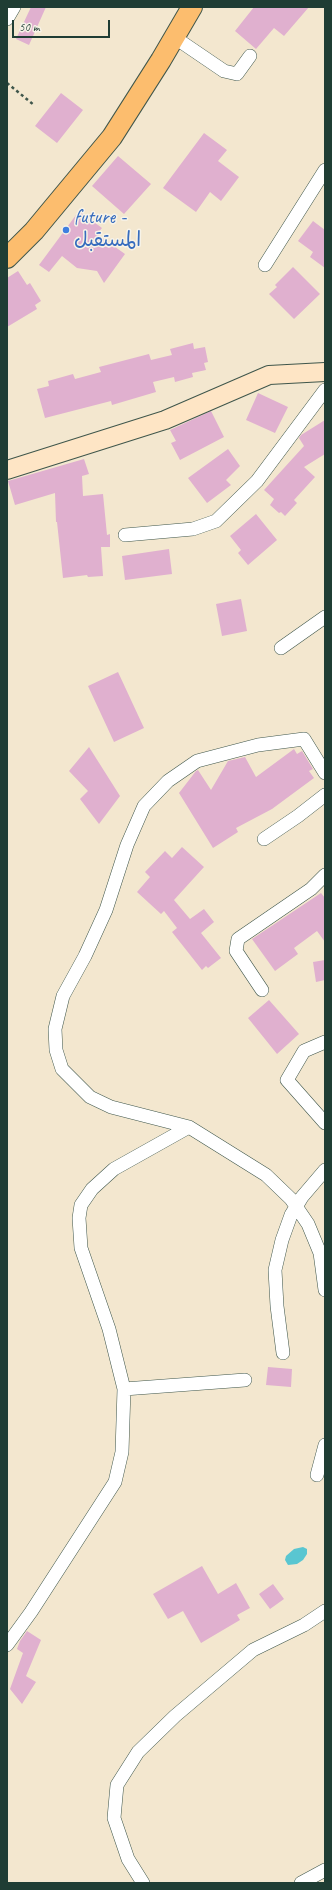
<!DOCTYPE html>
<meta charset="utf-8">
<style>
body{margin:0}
#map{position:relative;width:332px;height:1890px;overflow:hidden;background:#f3e7cf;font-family:Caveat,sans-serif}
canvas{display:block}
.frame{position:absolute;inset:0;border:8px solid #1f3d34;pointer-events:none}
.scale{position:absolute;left:12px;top:20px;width:98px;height:18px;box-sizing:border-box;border:2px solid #1f3d34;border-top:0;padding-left:5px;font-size:12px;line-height:14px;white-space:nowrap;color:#1f3d34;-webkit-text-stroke:3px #f7f3e8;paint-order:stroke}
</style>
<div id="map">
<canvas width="332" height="1890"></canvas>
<div class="frame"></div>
<div class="scale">50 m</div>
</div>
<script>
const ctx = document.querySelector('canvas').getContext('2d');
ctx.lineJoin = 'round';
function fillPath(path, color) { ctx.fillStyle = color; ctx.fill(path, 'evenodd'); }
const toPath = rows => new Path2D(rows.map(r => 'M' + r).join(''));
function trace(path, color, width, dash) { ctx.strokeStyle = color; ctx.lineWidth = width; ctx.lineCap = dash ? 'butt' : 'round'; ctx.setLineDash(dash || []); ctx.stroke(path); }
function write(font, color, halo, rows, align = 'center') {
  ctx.font = font + ' Caveat,"Playpen Sans Arabic",sans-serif'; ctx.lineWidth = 3; ctx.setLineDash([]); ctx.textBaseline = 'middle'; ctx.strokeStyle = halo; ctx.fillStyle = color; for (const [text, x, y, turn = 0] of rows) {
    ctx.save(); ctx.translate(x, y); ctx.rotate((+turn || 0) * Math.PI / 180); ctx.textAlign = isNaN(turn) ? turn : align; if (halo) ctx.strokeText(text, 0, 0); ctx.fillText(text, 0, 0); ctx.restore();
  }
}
fillPath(toPath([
 [303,1547,307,1549,307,1554,303,1560,297,1564,288,1565,285,1560,286,1556,294,1549]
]), '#59c6d1');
fillPath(toPath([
 [31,7,46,7,29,45,16,39],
 [254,7,309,7,284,36,274,28,256,49,235,31],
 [61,93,83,110,57,143,35,126],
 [204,133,227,150,218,161,239,177,221,201,210,192,196,212,163,188],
 [118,156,151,184,124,214,92,186],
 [79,211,102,228,97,234,125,254,104,283,97,271,77,268,62,256,49,272,39,265],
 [313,221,325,230,325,268,310,257,313,252,298,241],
 [293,267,320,294,294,319,269,294,277,287,275,285],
 [18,271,27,285,30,283,41,301,35,305,37,309,7,327,7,278],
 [193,343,194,349,205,347,208,362,204,363,206,370,192,373,193,377,175,382,174,377,153,382,156,392,112,405,111,401,45,418,37,389,49,386,48,381,73,374,75,379,101,372,99,367,149,354,151,360,172,355,170,349],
 [258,393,288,407,275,433,246,420],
 [211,411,224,437,180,460,171,443,176,441,170,430],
 [325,420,325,454,304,467,315,477,294,500,297,503,285,516,281,512,279,513,270,505,274,499,264,490,304,446,299,438,301,435],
 [228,449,240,466,226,480,231,485,207,503,188,478],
 [84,459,89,474,82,476,83,496,103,494,107,535,110,534,110,547,101,547,103,576,88,577,87,575,63,578,57,522,56,522,55,493,15,505,8,481],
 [256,514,277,540,248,565,238,553,241,550,230,536],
 [169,549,172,574,125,580,122,556],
 [241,599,247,631,222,636,216,604],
 [118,672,144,728,114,742,88,686],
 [89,747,120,796,99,824,80,799,88,791,69,771],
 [294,749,297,754,302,751,313,769,309,771,314,778,272,809,236,828,238,832,213,848,179,793,196,771,198,770,211,790,228,761,245,757,256,777],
 [182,847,204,867,174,900,190,919,204,909,214,922,201,933,221,958,208,968,206,966,202,970,172,932,177,928,164,911,161,914,137,892,150,877,145,872,165,851,172,858],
 [321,893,325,898,325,942,317,931,294,948,298,954,275,971,252,939],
 [325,960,325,980,316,982,313,962],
 [269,1000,299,1034,277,1054,248,1018],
 [268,1367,292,1369,291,1387,266,1385],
 [202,1566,218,1594,236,1583,250,1608,237,1615,240,1620,201,1643,183,1611,168,1619,153,1594],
 [273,1584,284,1599,270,1609,259,1594],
 [27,1631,41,1640,26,1676,36,1682,22,1704,10,1689,23,1653,17,1649,20,1641]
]), '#e0b0cf');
const street = toPath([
 [7,19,14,7],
 [174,37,224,71,237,74,250,56],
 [265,265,325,170],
 [125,535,193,529,216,521,257,481,325,390],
 [281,648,325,617],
 [325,773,304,739,258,745,197,761,168,781,144,806,127,845,106,910,85,956,63,996,55,1029,56,1050,62,1069,90,1097,111,1107,189,1127,266,1175,291,1199,308,1224,320,1253,325,1290],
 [264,839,298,816,325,795],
 [262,990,236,951,238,939,311,889,325,875],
 [325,1042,304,1051,287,1080,325,1123],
 [283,1353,277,1306,275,1270,282,1240,291,1215,302,1197,325,1170],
 [124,1389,245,1380],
 [317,1475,325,1445],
 [7,1645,31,1612,115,1482,122,1452,124,1389,109,1329,81,1248,79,1218,81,1205,92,1189,114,1169,189,1127],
 [143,1883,128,1859,114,1818,117,1785,138,1752,175,1716,253,1650,304,1625,325,1611],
 [301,1883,325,1870]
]);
const secondary = toPath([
 [7,470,165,420,269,375,325,372]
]);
const primary = toPath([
 [7,258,34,231,112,137,161,60,192,7]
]);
trace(street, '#3f564b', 14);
trace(secondary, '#3f564b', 20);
trace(primary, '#3f564b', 22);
trace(toPath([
 [7,83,34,105]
]), '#3f564b', 2.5, [3, 3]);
trace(street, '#fff', 13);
trace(secondary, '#fee5c5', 18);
trace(primary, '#fcbd6e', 20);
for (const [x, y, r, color] of [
 [66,230,4,"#3f7fe0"]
]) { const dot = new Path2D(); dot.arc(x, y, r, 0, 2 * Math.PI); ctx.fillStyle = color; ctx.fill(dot); trace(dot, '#f7f3e8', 1.5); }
write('20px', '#366cbe', '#f7f3e8', [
 ["future -",74,218],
 ["المستقبل",74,241]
], 'left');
</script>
